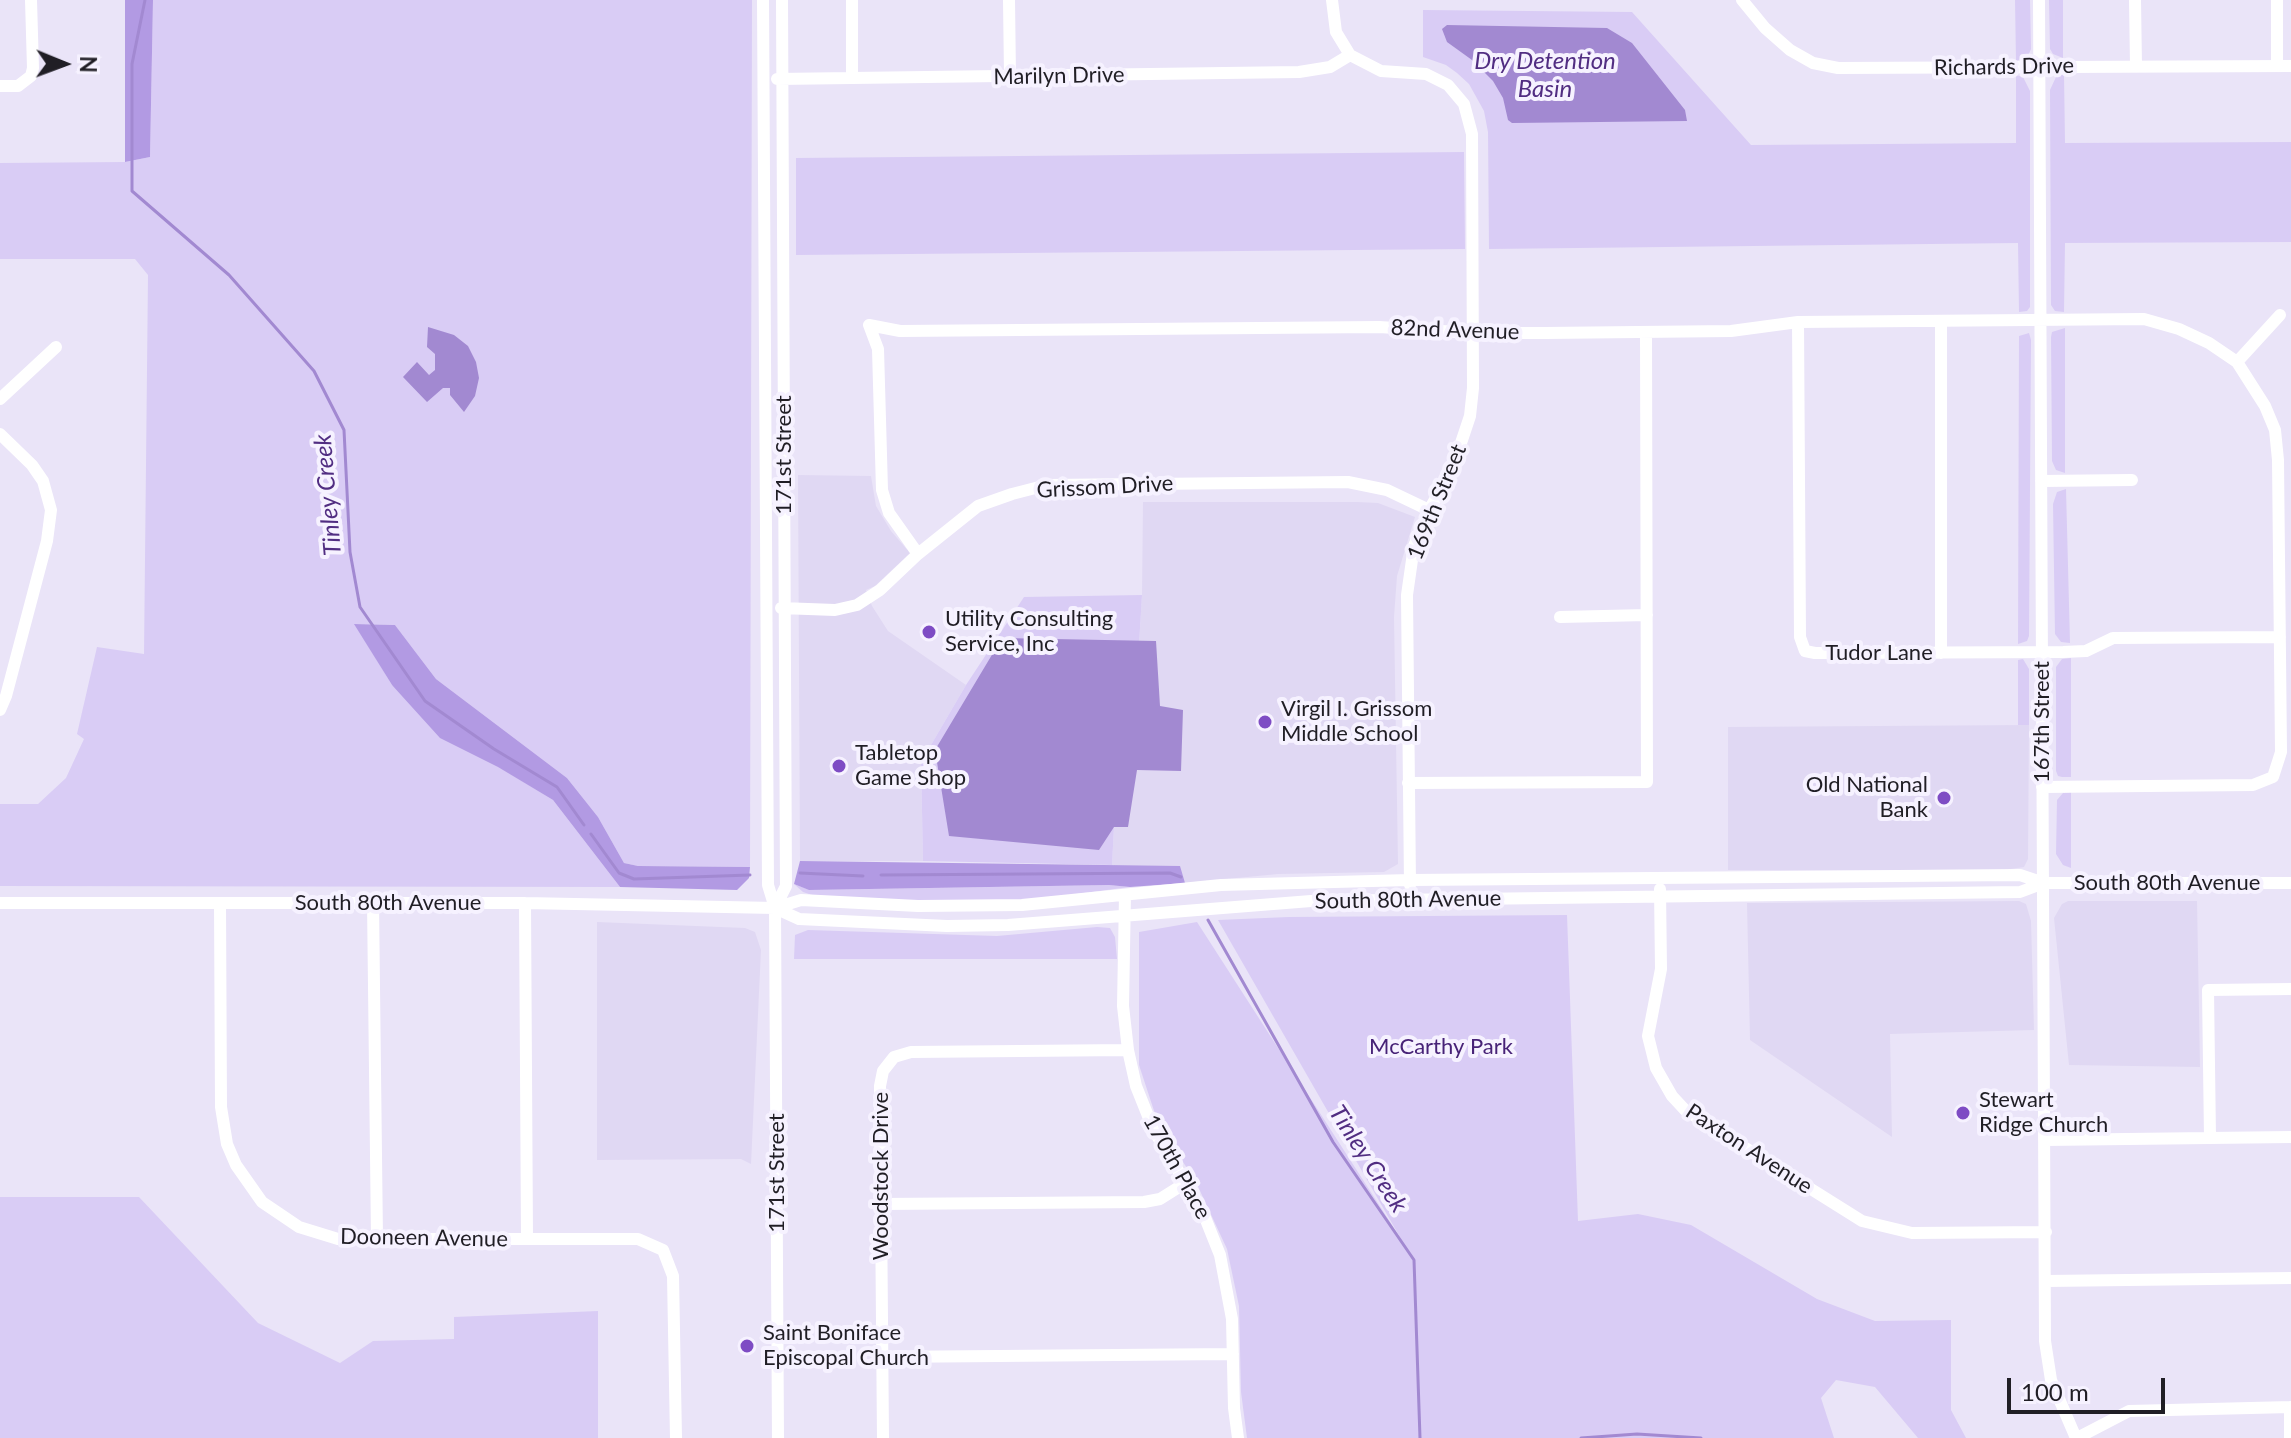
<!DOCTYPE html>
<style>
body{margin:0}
#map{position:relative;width:2291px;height:1438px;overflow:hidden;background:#eae4f8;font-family:Lato,sans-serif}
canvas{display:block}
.north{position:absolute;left:24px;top:24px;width:80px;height:80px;-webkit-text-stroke:6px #f6f2ff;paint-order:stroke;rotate:91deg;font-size:22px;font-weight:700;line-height:32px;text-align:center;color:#201e25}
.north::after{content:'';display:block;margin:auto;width:28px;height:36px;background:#201e25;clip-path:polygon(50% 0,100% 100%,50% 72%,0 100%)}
.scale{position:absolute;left:2007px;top:1378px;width:158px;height:36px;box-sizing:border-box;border:4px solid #201e25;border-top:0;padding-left:10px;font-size:24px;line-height:28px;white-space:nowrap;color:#201e25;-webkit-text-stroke:6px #f6f2ff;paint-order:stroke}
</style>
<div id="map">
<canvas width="2291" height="1438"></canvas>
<div class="north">N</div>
<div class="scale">100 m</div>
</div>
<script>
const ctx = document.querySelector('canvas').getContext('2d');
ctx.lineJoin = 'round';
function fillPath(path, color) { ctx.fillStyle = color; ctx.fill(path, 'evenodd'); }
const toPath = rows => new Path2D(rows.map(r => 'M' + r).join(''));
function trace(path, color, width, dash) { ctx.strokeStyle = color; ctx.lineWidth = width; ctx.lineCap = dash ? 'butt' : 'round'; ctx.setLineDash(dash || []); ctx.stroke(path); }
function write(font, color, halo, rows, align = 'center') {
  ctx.font = font + ' Lato,sans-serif'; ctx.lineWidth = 8; ctx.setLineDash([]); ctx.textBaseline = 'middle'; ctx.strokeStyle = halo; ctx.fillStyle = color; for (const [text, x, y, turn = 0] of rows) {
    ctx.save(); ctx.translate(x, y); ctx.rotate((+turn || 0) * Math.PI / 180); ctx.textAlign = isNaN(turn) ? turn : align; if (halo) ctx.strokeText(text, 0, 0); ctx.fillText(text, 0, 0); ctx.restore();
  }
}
fillPath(toPath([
 [798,475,871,476,876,506,891,531,910,553,875,586,866,590,872,606,888,631,966,685,921,762,923,861,800,861],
 [1143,502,1357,502,1378,503,1415,517,1397,576,1394,617,1398,864,1384,872,1278,874,1185,883,1112,865,1114,827,1128,827,1142,595],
 [2029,725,2028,859,2024,867,2004,870,1728,870,1728,727],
 [2019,901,2026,904,2031,921,2034,1030,1890,1034,1892,1137,1750,1040,1747,903],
 [2068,901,2197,901,2200,1067,2069,1065,2054,918,2062,904],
 [597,922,745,928,755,932,761,950,751,1164,741,1159,597,1160]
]), '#e0d8f3');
fillPath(toPath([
 [153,0,752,0,750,867,638,866,624,863,598,817,567,778,436,679,395,625,355,624,392,685,499,767,553,800,620,887,0,886,0,804,38,804,66,778,84,739,77,734,97,647,144,654,148,275,135,259,0,259,0,163,125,162,150,157],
 [2015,0,2030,0,2031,49,2028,56,2016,61],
 [2049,0,2063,0,2063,58,2053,54,2050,49],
 [1423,10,1632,12,1751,145,2016,143,2016,75,2023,77,2030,91,2030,307,2027,311,2019,312,2018,243,1489,249,1488,132,1484,111,1469,84,1457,73,1446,65,1423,57],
 [2064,74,2065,143,2291,142,2291,242,2065,243,2064,312,2055,311,2051,305,2050,90,2056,77],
 [1464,152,1465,249,796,255,796,158],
 [2065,328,2065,473,2056,470,2052,461,2051,337,2052,332],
 [2029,333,2031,340,2029,636,2027,641,2018,644,2019,336],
 [2066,489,2070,643,2061,642,2055,634,2053,504,2057,492],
 [1142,595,1128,827,1114,827,1112,865,923,861,921,762,966,685,1024,597],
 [2071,658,2071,777,2062,777,2058,776,2056,771,2056,667,2062,659],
 [2023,659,2029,669,2029,725,2018,725,2018,660],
 [2071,792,2071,868,2063,865,2056,854,2057,800,2063,793],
 [794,884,810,890,1109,885,1130,887,1015,902,957,902,818,897,803,892],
 [1567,915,1578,1221,1638,1214,1691,1225,1817,1299,1875,1321,1951,1320,1951,1410,1966,1438,1918,1438,1875,1387,1836,1380,1821,1398,1834,1438,1247,1438,1241,1392,1239,1306,1227,1249,1194,1178,1160,1129,1139,1065,1139,932,1197,922,1401,1239,1218,920,1289,917],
 [1097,927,1110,928,1115,937,1117,959,794,959,795,935,808,930,997,936],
 [0,1197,139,1197,258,1323,340,1363,373,1341,454,1339,454,1317,598,1311,598,1438,0,1438]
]), '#d9ccf5');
fillPath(toPath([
 [125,0,153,0,150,157,125,162],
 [354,624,395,625,436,679,567,778,598,817,624,863,638,866,750,867,749,878,737,890,620,887,553,800,498,767,440,738,392,685],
 [800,861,1180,866,1185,883,1130,887,1109,885,809,890,794,884]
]), '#b29ae3');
fillPath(toPath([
 [1447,25,1607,28,1632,43,1685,110,1687,121,1512,123,1508,120,1503,98,1493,81,1472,60,1447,42,1442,29],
 [428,327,454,335,468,346,476,362,479,378,475,396,464,412,450,395,450,388,443,388,427,402,403,377,417,362,429,375,435,370,435,354,427,347],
 [1002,638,1156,641,1160,706,1183,710,1181,771,1137,770,1128,827,1114,827,1099,850,949,836,935,750]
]), '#a289d1');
trace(toPath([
 [145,0,132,64,132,191,229,275,314,371,344,430,350,552,360,607,425,701,494,749,557,787,584,825],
 [591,834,619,873,634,879,750,875],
 [800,873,863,876],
 [881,875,1170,873,1181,877],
 [1208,920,1333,1142,1414,1260,1420,1438],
 [1581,1438,1637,1434,1701,1438]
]), '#a289d1', 3);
trace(toPath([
 [763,0,768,885,775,908,778,1438],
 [852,0,852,78],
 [1009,0,1010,76],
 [1332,0,1336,32,1350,55,1381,71,1426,74,1448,85,1464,104,1472,134,1473,388,1470,416,1452,470,1429,510,1414,546,1407,595,1410,885],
 [1742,0,1765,28,1790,50,1813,63,1838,68,2291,66],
 [2039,0,2045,1341,2051,1380,2076,1438],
 [2135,0,2136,66],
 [2277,0,2277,66],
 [777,79,1299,72,1330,67,1350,55],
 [0,86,18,86,31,76,33,68,31,0],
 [1941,321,1941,653],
 [1798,322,1800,637,1805,651,1815,653,2063,652,2086,651,2113,638,2280,637],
 [869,325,900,331,1379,327,1473,333,1545,333,1731,331,1798,322,2144,319,2179,329,2209,343,2237,362,2265,406,2275,430,2278,460,2281,752,2273,777,2253,785,2042,787],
 [869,325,878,349,882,490,889,513,918,554],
 [2237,362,2280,315],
 [0,399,56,347],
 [0,434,32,465,43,481,51,510,47,541,6,696,0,710],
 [2041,481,2132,480],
 [781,608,835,610,857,605,880,590,918,554,978,506,1012,494,1047,485,1348,482,1387,490,1429,510],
 [1560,617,1647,615],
 [1408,783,1647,782,1646,332],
 [1660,889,1661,969,1648,1036,1656,1068,1672,1096,1685,1110,1862,1221,1912,1233,2046,1232],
 [1125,895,1123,1006,1128,1050,1136,1086,1154,1131,1202,1210,1220,1255,1232,1319,1234,1408,1238,1438],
 [373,902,377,1239],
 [0,903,525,903,775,908,801,900,918,906,1022,905,1221,885,1410,880,2020,875,2044,883,2291,883],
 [220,903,221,1107,227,1144,236,1165,262,1202,299,1227,338,1239,638,1239,663,1250,673,1276,676,1438],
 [525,903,527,1239],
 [775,908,799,919,947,926,1008,925,1311,901,2020,892,2044,883],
 [775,908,786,886,782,0],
 [2210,1138,2208,990,2291,989],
 [2045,1140,2291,1137],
 [881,1204,1144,1202,1160,1199,1187,1182],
 [2046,1281,2291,1278],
 [881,1357,1233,1354],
 [2290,1407,2290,1438],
 [883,1438,880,1086,883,1071,894,1057,911,1052,1128,1050],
 [2077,1438,2129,1411,2291,1407]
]), '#fff', 12);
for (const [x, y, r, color] of [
 [929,632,8,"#7e4cc4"],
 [1265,722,8,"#7e4cc4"],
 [839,766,8,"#7e4cc4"],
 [1944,798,8,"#7e4cc4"],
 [1963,1113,8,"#7e4cc4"],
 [747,1346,8,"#7e4cc4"]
]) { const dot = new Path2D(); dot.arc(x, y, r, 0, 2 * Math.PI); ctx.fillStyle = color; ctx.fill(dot); trace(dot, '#f6f2ff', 3); }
write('22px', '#201e25', '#f6f2ff', [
 ["Richards Drive",2004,67,-1],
 ["Marilyn Drive",1059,76,-1],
 ["82nd Avenue",1455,330,2],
 ["171st Street",784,455,-90],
 ["Grissom Drive",1105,487,-3],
 ["169th Street",1437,502,-68],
 ["Tudor Lane",1879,653],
 ["167th Street",2042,722,-90],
 ["South 80th Avenue",2167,883],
 ["South 80th Avenue",1408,900,-1],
 ["South 80th Avenue",388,903],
 ["Paxton Avenue",1749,1149,33],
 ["170th Place",1177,1167,61],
 ["171st Street",777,1173,-90],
 ["Woodstock Drive",881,1176,-90],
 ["Dooneen Avenue",424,1238,1]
]);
write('22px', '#201e25', '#f6f2ff', [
 ["Utility Consulting",945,619],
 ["Service, Inc",945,644],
 ["Virgil I. Grissom",1281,709],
 ["Middle School",1281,734],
 ["Tabletop",855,753],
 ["Game Shop",855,778],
 ["Old National",1928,785,"right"],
 ["Bank",1928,810,"right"],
 ["Stewart",1979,1100],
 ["Ridge Church",1979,1125],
 ["Saint Boniface",763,1333],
 ["Episcopal Church",763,1358]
], 'left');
write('22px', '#472277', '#f6f2ff', [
 ["McCarthy Park",1441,1047]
]);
write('italic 24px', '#512d82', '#f6f2ff', [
 ["Dry Detention",1545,61],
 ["Basin",1545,89],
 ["Tinley Creek",328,495,-95],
 ["Tinley Creek",1368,1159,57]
]);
</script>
